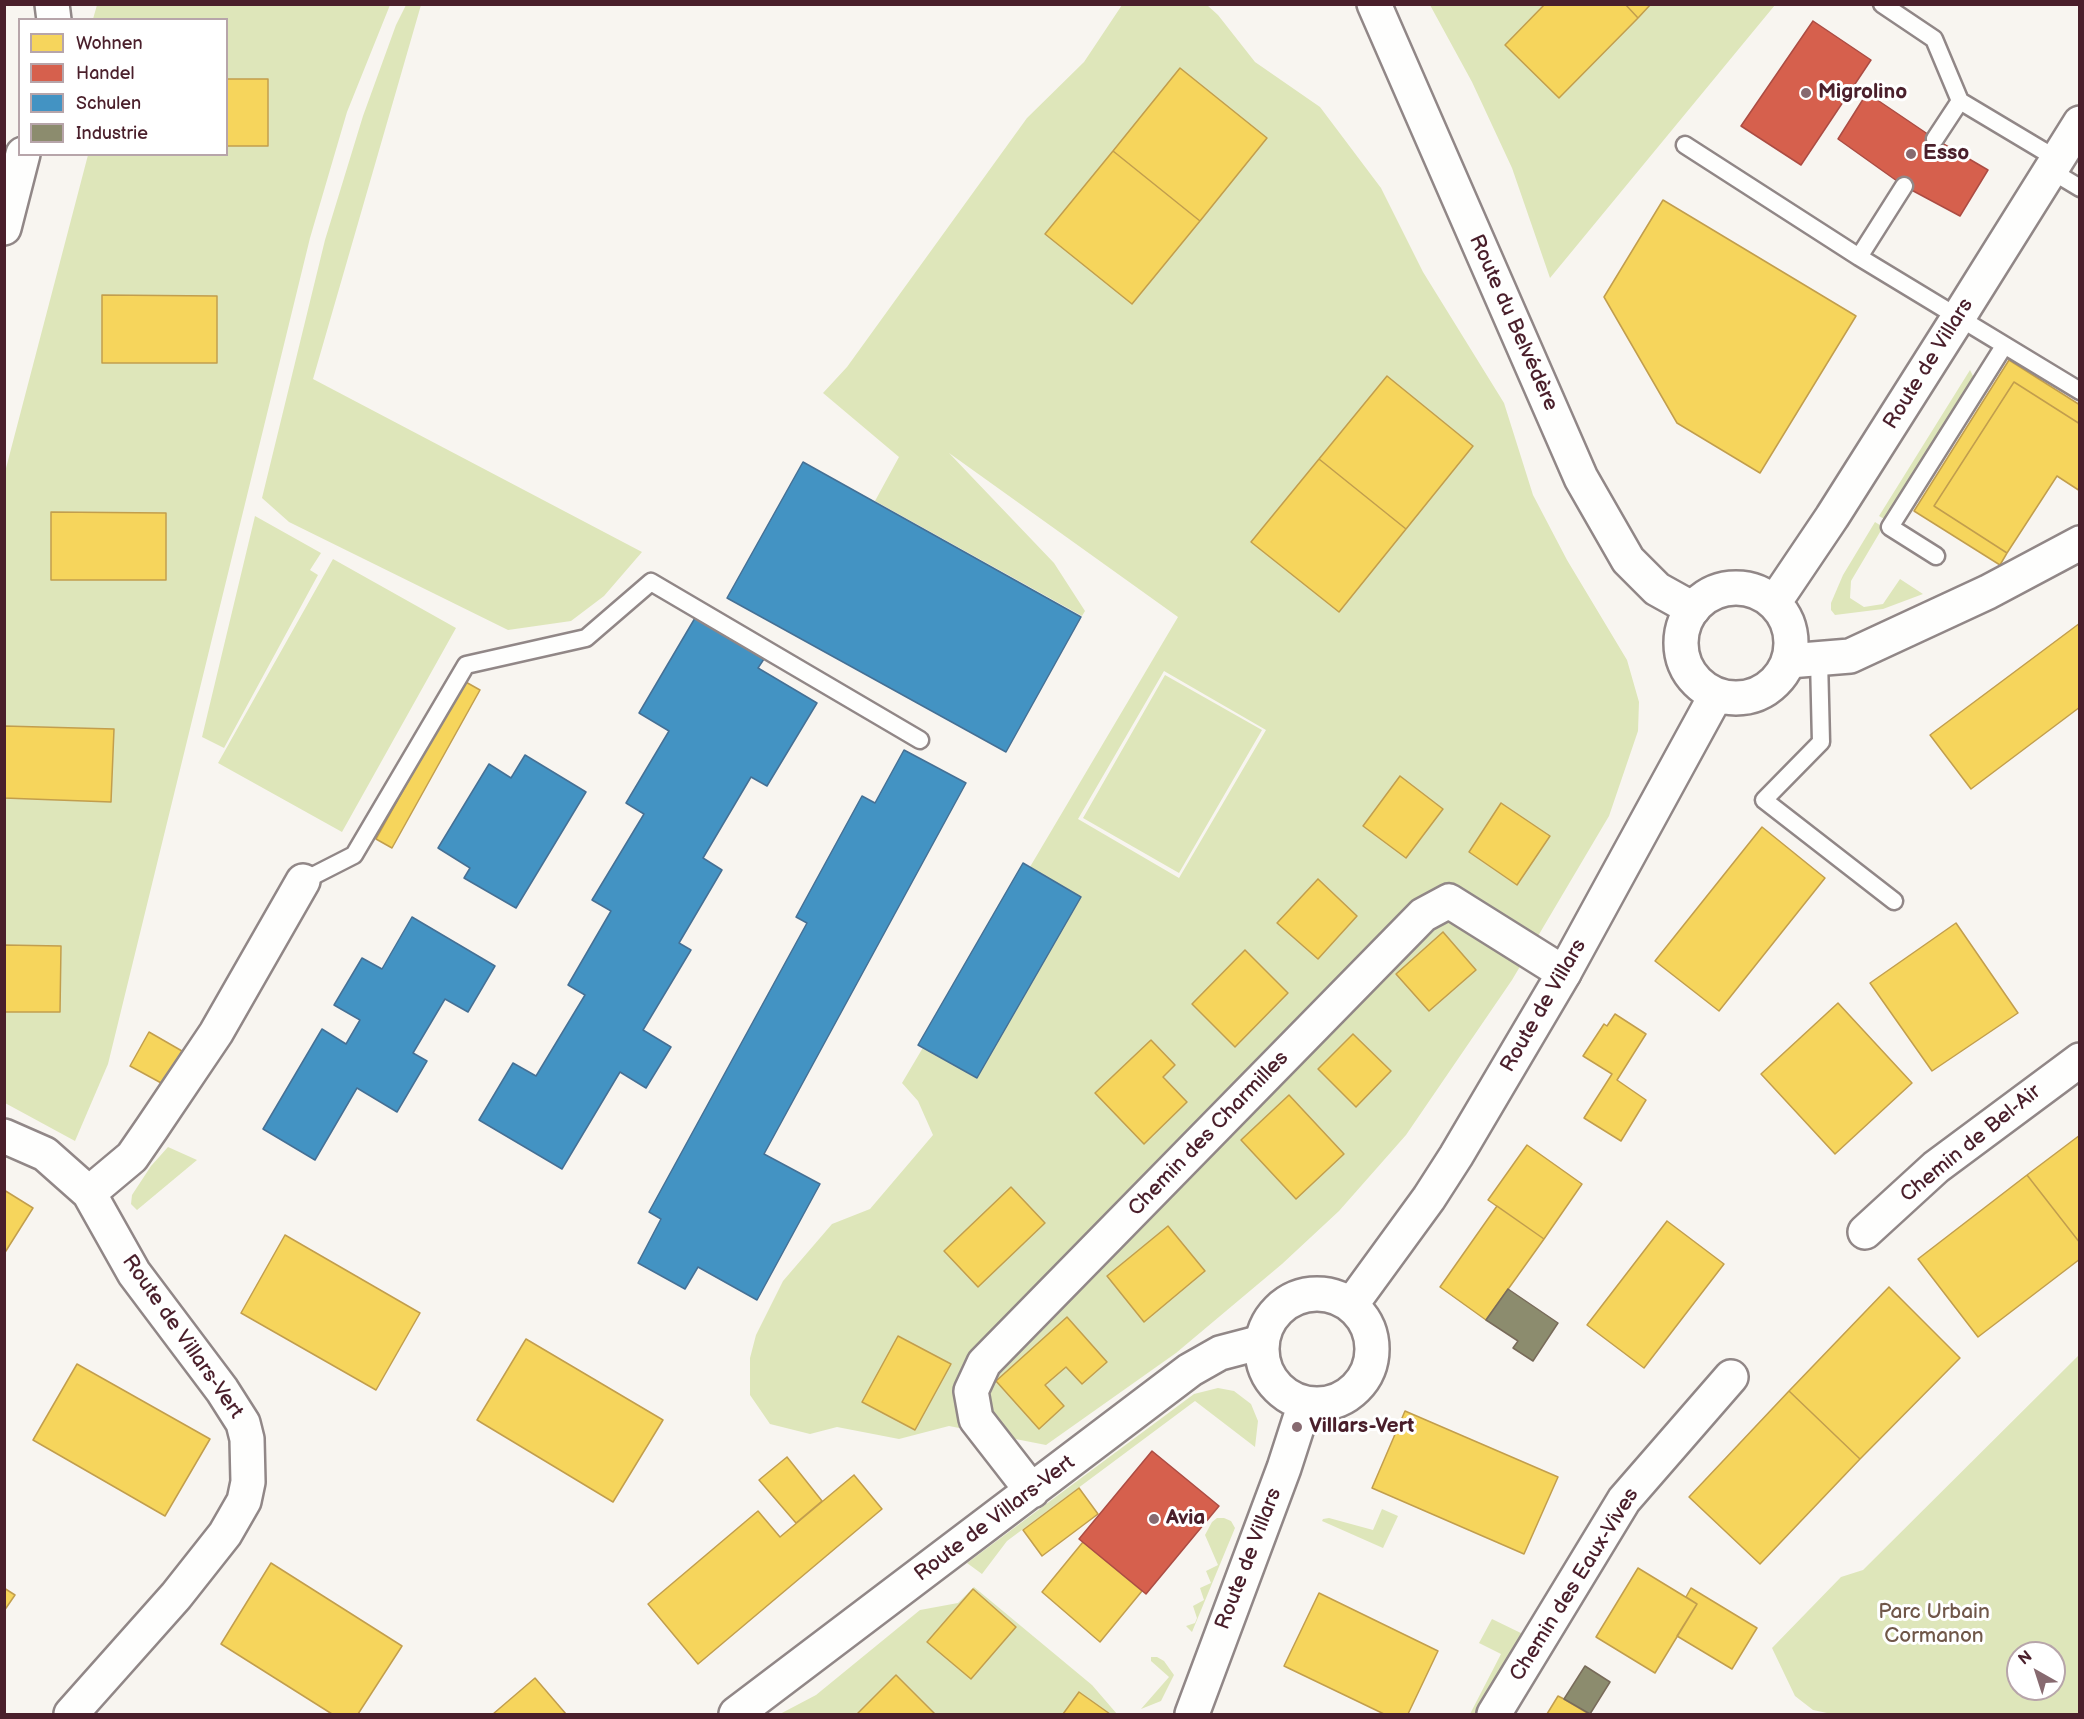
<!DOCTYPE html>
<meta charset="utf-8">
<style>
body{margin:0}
#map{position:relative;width:2084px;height:1719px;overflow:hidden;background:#f8f5f0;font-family:"Balsamiq Sans",sans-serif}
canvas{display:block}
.frame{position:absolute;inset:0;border:6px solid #4a1f2b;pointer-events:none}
.legend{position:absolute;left:18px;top:18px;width:210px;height:138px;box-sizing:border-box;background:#fff;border:2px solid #b7a5aa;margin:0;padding:8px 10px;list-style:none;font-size:18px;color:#4a1f2b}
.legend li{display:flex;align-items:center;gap:12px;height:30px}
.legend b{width:30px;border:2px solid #b7a5aa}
.north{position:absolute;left:2006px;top:1641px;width:60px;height:60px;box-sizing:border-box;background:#fff;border:2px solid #b7a5aa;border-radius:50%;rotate:321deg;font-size:16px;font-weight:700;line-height:24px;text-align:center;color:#4a1f2b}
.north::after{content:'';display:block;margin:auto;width:21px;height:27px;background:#876a70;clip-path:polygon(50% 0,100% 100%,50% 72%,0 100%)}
</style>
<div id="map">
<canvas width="2084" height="1719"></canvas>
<div class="frame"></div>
<ul class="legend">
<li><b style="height:16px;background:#f6d55c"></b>Wohnen</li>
<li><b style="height:16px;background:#d6604d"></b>Handel</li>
<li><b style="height:16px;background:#4393c3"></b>Schulen</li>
<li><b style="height:16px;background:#8c8c6e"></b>Industrie</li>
</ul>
<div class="north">N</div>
</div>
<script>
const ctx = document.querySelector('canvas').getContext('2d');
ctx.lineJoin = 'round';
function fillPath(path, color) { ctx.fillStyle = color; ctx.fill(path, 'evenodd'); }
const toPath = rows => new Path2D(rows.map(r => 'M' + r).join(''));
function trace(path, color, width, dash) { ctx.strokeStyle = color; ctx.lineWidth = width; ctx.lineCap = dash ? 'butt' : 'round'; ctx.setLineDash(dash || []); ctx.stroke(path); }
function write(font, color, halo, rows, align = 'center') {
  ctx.font = font + ' "Balsamiq Sans",sans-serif'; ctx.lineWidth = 6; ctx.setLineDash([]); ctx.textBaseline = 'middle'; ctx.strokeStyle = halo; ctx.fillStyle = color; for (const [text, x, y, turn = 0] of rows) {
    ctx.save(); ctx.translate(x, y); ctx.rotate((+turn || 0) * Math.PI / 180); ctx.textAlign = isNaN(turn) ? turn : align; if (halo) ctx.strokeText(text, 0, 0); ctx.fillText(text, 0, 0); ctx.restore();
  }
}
fillPath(toPath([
 [97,5,390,5,347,112,310,238,108,1064,75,1141,5,1103,5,472,88,155,226,154,226,20,93,19],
 [406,5,421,5,313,379,642,552,604,596,571,621,508,630,289,522,262,498,325,240,363,116,396,25],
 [1122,5,1207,5,1218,15,1255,62,1320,107,1381,188,1423,272,1504,403,1533,495,1567,560,1627,660,1639,702,1638,731,1609,816,1512,980,1406,1135,1339,1211,1282,1264,1176,1353,1046,1445,949,1426,899,1439,837,1427,810,1434,770,1424,750,1395,750,1358,756,1335,783,1281,832,1224,870,1209,933,1135,918,1101,902,1083,1178,617,949,453,1054,563,1085,611,1082,616,875,501,899,457,823,393,847,367,1027,118,1084,62],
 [1164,671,1266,730,1179,878,1078,819],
 [1430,5,1775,5,1550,278,1512,168,1472,82],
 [1970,370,1973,376,1972,382,1886,520,1879,516],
 [255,516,321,553,310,570,318,575,224,748,202,737],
 [1875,522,1883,527,1851,581,1850,598,1864,607,1883,604,1900,579,1923,594,1883,609,1835,615,1831,610,1831,603,1843,575],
 [333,559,456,628,342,832,218,763],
 [1165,675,1262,730,1179,873,1083,818],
 [168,1147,197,1160,137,1210,131,1204,132,1195,151,1166],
 [2079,1355,2079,1714,1826,1714,1827,1713,1813,1710,1795,1696,1772,1648,1841,1577,1863,1570],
 [2018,1653,2054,1653,2054,1689,2018,1689],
 [1218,1388,1234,1391,1251,1404,1258,1421,1255,1447,1195,1401,1007,1541,982,1574,967,1563,1194,1394],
 [1382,1509,1398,1516,1383,1548,1322,1521,1323,1519,1329,1518,1373,1530],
 [1217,1518,1224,1518,1231,1521,1235,1528,1192,1632,1186,1626,1195,1623,1197,1618,1193,1606,1204,1600,1200,1588,1211,1583,1206,1571,1218,1565,1205,1535,1212,1522],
 [974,1587,1092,1685,1117,1714,780,1714,816,1695,920,1610,958,1603],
 [1492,1619,1527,1636,1481,1714,1470,1714,1501,1654,1479,1643],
 [1151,1657,1157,1657,1164,1661,1174,1675,1161,1701,1141,1709,1169,1677,1151,1661]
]), '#dee6ba');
const homes = toPath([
 [1545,4,1625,4,1638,18,1559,98,1505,45,1545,4],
 [1625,4,1651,4,1638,18,1625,4],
 [1180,68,1267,138,1200,221,1113,151,1180,68],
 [226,79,268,79,268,146,226,146,226,79],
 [1113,151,1200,221,1132,304,1045,234,1113,151],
 [1663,200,1856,316,1760,473,1677,423,1604,297,1663,200],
 [102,295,217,296,217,363,102,363,102,295],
 [2009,360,2080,405,2080,424,2014,382,1934,506,2007,553,2000,565,1914,511,2009,360],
 [1387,376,1473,446,1406,529,1319,459,1387,376],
 [2014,382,2080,424,2080,491,2057,476,2007,553,1934,506,2014,382],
 [1319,459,1406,529,1339,612,1251,542,1319,459],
 [51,512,166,513,166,580,51,580,51,512],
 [2080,623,2080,707,1971,789,1930,735,2080,623],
 [464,681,480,690,392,848,376,839,464,681],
 [4,726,114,729,111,802,4,798,4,726],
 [1400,776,1443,809,1406,858,1363,826,1400,776],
 [1501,803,1550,836,1517,885,1469,852,1501,803],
 [1762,827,1825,878,1719,1011,1655,961,1762,827],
 [1318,879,1357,916,1318,959,1277,923,1318,879],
 [1956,923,2018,1013,1932,1071,1870,983,1956,923],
 [1443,932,1476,970,1429,1011,1396,974,1443,932],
 [4,945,61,946,60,1012,4,1012,4,945],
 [1245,950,1288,993,1235,1047,1192,1004,1245,950],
 [1838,1003,1912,1083,1835,1154,1761,1074,1838,1003],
 [1615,1014,1646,1034,1617,1080,1646,1100,1621,1141,1584,1118,1612,1074,1583,1056,1604,1024,1607,1026,1615,1014],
 [149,1032,182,1051,163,1084,130,1066,149,1032],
 [1353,1034,1391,1071,1356,1107,1318,1069,1353,1034],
 [1151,1040,1175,1065,1163,1077,1187,1102,1144,1144,1095,1093,1151,1040],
 [1289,1095,1344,1154,1296,1199,1241,1140,1289,1095],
 [2080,1135,2080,1243,2027,1175,2080,1135],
 [1527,1145,1582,1184,1544,1239,1488,1200,1527,1145],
 [2027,1175,2080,1243,2080,1259,1978,1337,1918,1259,2027,1175],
 [1011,1187,1045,1223,978,1287,944,1251,1011,1187],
 [4,1190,33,1208,4,1254,4,1190],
 [1497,1206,1544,1239,1486,1320,1440,1287,1497,1206],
 [1667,1221,1724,1264,1644,1368,1587,1325,1667,1221],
 [1168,1226,1205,1271,1144,1322,1107,1276,1168,1226],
 [285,1235,420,1313,376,1390,241,1313,285,1235],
 [1889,1287,1960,1358,1860,1459,1789,1391,1889,1287],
 [1067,1317,1107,1362,1082,1384,1066,1367,1045,1385,1064,1406,1039,1429,996,1381,1067,1317],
 [898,1336,951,1364,915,1430,862,1402,898,1336],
 [526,1339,663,1420,613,1502,477,1420,526,1339],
 [77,1364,210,1439,165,1516,33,1440,77,1364],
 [1789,1391,1860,1459,1760,1564,1689,1497,1789,1391],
 [1405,1411,1558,1477,1524,1554,1372,1488,1405,1411],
 [787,1457,822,1501,796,1523,759,1480,787,1457],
 [854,1475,882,1509,698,1664,648,1604,758,1511,780,1537,854,1475],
 [1079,1488,1098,1514,1042,1556,1023,1530,1079,1488],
 [1083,1542,1142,1591,1100,1642,1042,1592,1083,1542],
 [271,1563,402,1646,358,1714,332,1714,221,1644,271,1563],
 [1638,1568,1697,1604,1655,1673,1596,1637,1638,1568],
 [4,1588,15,1595,4,1611,4,1588],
 [1691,1588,1757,1628,1732,1669,1677,1636,1697,1604,1686,1597,1691,1588],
 [973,1589,1016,1627,971,1679,927,1642,973,1589],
 [1319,1593,1438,1651,1408,1714,1384,1714,1284,1666,1319,1593],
 [896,1675,935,1714,857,1714,896,1675],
 [535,1678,566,1714,493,1714,535,1678],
 [1079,1692,1110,1714,1063,1714,1079,1692],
 [1558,1696,1564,1699,1589,1714,1547,1714,1558,1696]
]);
fillPath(homes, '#f6d55c');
trace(homes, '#c29e4d', 1.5);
const shops = toPath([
 [1813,21,1871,60,1801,165,1741,126,1813,21],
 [1867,93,1935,139,1988,170,1960,216,1904,186,1838,139,1867,93],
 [1152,1451,1219,1506,1146,1594,1079,1539,1152,1451]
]);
fillPath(shops, '#d6604d');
trace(shops, '#ac4c43', 1.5);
const schools = toPath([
 [803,462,1081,617,1006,752,727,598,803,462],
 [695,618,764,659,758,668,817,703,767,786,751,777,703,858,722,870,679,943,691,950,643,1030,671,1047,646,1088,620,1072,562,1169,479,1120,513,1063,536,1076,585,995,568,985,611,911,592,900,644,814,626,803,669,731,639,713,695,618],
 [904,750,966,783,764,1154,820,1184,757,1300,698,1267,685,1289,638,1263,661,1219,649,1212,807,923,796,917,862,796,875,803,904,750],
 [525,755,586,792,516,908,464,878,470,868,438,848,489,764,511,778,525,755],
 [1023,863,1081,897,977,1078,918,1045,1023,863],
 [412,917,495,966,468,1012,445,999,413,1053,427,1061,397,1112,357,1088,315,1160,263,1129,322,1029,346,1044,360,1020,334,1005,362,958,382,969,412,917]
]);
fillPath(schools, '#4393c3');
trace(schools, '#457095', 1.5);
const industry = toPath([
 [1508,1289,1558,1323,1533,1361,1513,1348,1518,1341,1486,1320,1508,1289],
 [1585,1666,1610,1682,1590,1714,1564,1699,1585,1666]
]);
fillPath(industry, '#8c8c6e');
trace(industry, '#786b5a', 1.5);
const service = toPath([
 [1882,4,1934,39,1960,101,2057,159],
 [1935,139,1960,101],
 [1685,145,1859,257,2080,391],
 [2050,170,2080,188],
 [1859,257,1904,186],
 [1936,556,1890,527,2004,346],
 [1819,659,1821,742,1764,800,1894,901],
 [303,881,354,855,466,665,586,638,651,582,920,740]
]);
const minor = toPath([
 [52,4,54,20],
 [1374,4,1581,478,1628,560,1657,589,1693,609],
 [4,228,23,154],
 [1789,661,1850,656,1988,592,2080,543],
 [4,1136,45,1154,89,1193,134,1273,222,1390,243,1423,247,1439,248,1482,244,1501,225,1534,176,1596,71,1714],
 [89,1193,132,1157,152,1128,216,1033,303,881],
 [1865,1232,1936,1167,2080,1060],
 [1032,1491,976,1419,971,1391,984,1363,1423,915,1449,901,1564,973],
 [736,1714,1190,1370,1220,1353,1262,1342],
 [1494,1714,1624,1500,1731,1377]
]);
const secondary = toPath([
 '1681 643a55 55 0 1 1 110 0a55 55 0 1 1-110 0Z',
 [1774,603,1832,517,1958,318,2080,123],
 '1262 1349a55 55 0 1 1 110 0a55 55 0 1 1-110 0Z',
 [1351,1305,1429,1198,1456,1156,1564,973,1716,695],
 [1192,1714,1284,1468,1305,1403]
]);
trace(service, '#918787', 21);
trace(minor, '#918787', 38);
trace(secondary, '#918787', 38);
trace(service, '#fefefd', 16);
trace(minor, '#fefefd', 33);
trace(secondary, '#fefefd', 33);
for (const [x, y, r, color] of [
 [1806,93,6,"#876a70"],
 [1911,154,6,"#876a70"],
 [1297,1427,6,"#876a70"],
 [1154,1519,6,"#876a70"]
]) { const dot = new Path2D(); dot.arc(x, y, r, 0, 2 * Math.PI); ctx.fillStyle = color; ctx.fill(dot); trace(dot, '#fff', 2); }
write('bold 21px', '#4a1f2b', '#fff', [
 ["Migrolino",1818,93],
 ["Esso",1923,154],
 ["Villars-Vert",1309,1427],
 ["Avia",1166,1519]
], 'left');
write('21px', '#4a1f2b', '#fff', [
 ["Route du Belvédère",1513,323,66],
 ["Route de Villars",1929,364,-58],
 ["Route de Villars",1544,1006,-60],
 ["Chemin des Charmilles",1209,1134,-46],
 ["Chemin de Bel-Air",1971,1144,-39],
 ["Route de Villars-Vert",182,1337,55],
 ["Route de Villars-Vert",995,1519,-37],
 ["Route de Villars",1249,1559,-69],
 ["Chemin des Eaux-Vives",1575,1585,-58]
]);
write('21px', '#705749', '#fff', [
 ["Parc Urbain",1934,1613],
 ["Cormanon",1934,1637]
]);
</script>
